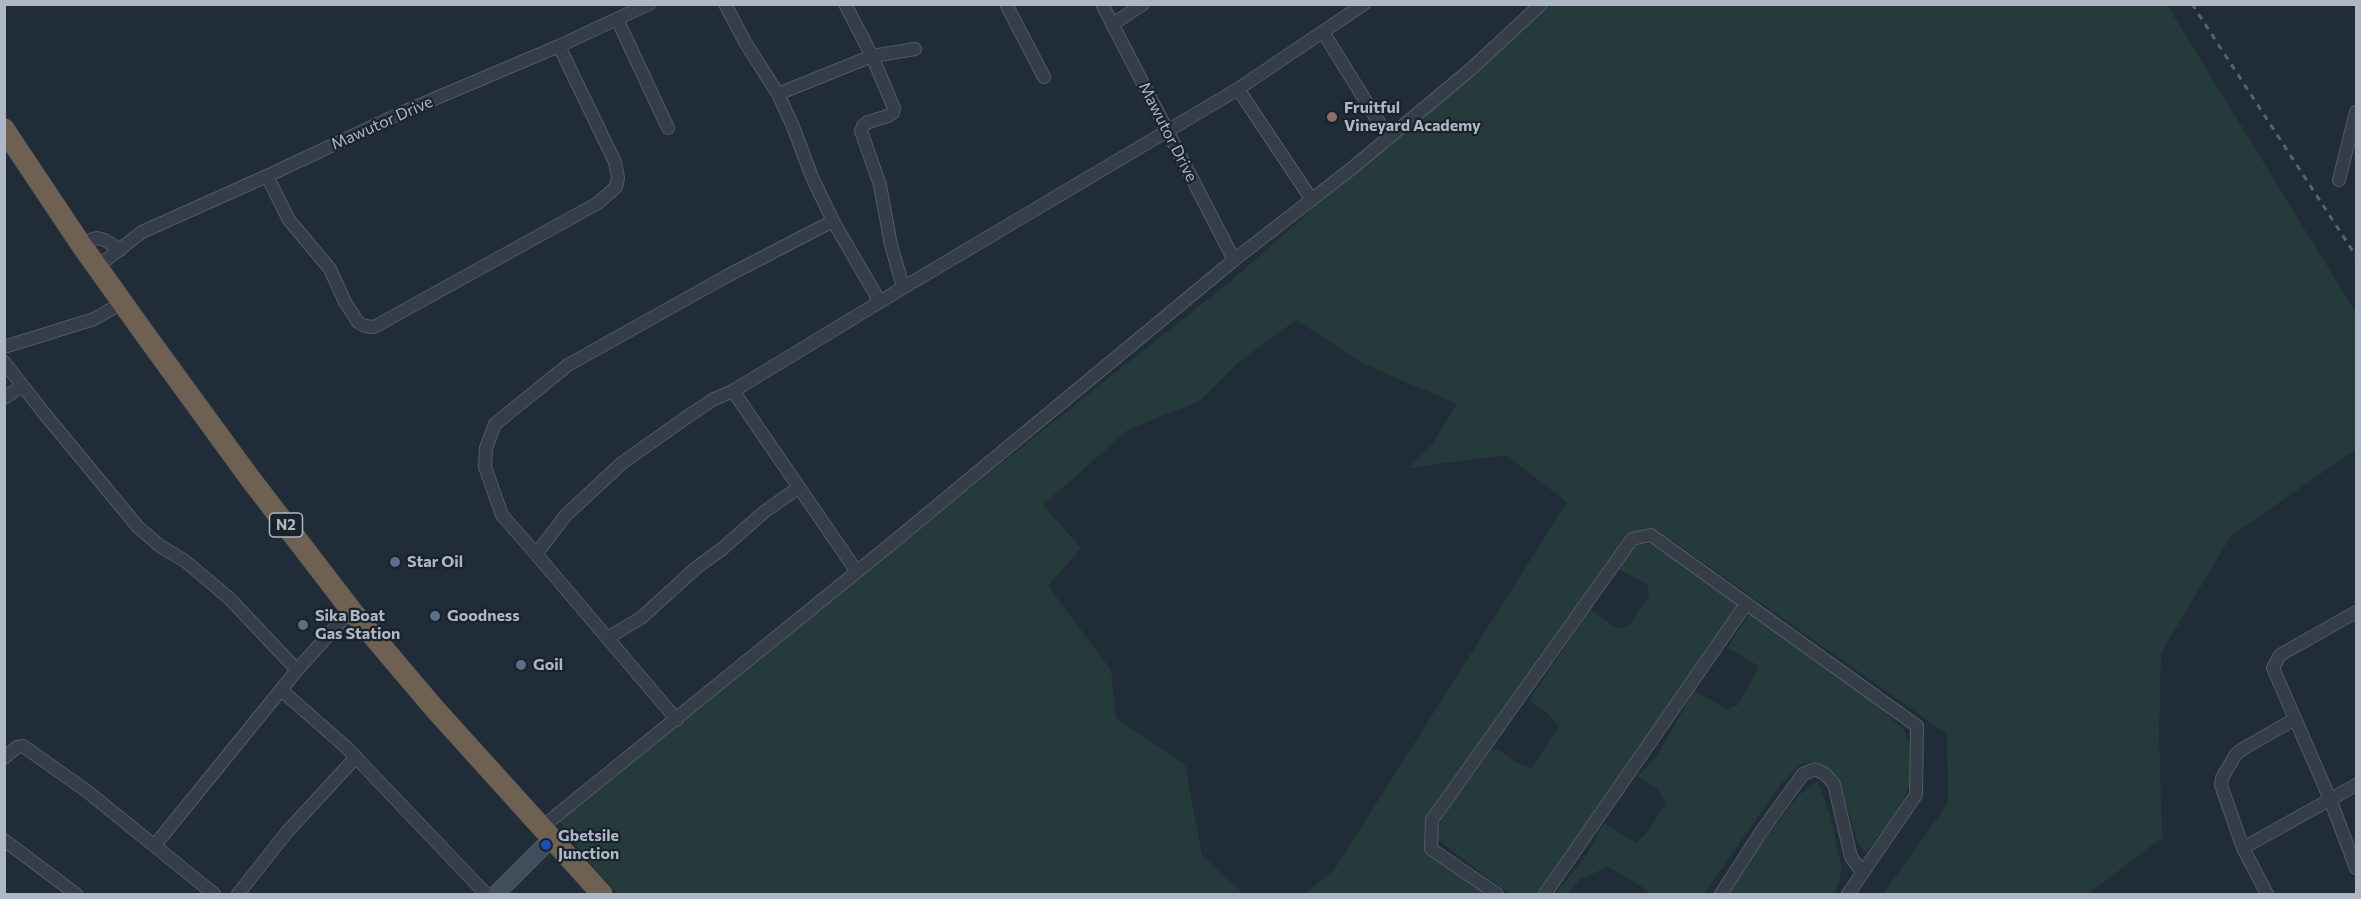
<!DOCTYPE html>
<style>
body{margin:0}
#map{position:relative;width:2361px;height:899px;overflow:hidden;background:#202c37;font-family:Commissioner,sans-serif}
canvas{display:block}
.frame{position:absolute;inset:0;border:6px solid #aeb8c5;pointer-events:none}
</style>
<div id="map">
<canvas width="2361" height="899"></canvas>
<div class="frame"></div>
</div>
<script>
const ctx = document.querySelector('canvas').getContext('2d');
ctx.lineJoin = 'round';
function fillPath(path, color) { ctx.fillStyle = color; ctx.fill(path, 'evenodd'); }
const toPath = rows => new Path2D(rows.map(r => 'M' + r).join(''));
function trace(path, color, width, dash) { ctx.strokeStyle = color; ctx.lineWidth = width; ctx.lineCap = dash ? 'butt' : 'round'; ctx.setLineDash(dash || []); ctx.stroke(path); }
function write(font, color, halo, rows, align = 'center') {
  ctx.font = font + ' Commissioner,sans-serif'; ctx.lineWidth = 4.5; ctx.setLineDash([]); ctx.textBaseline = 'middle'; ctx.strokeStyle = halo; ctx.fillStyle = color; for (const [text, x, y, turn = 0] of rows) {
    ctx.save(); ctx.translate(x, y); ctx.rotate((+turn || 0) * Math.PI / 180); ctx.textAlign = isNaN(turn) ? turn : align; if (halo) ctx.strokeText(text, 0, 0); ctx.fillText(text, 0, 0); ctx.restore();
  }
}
fillPath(toPath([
 [1544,5,2167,5,2356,313,2356,449,2231,536,2161,653,2159,734,2162,838,2088,894,1883,894,1948,803,1947,734,1656,529,1626,535,1431,816,1424,840,1433,857,1490,894,1304,894,1334,870,1567,502,1506,455,1409,468,1431,446,1457,404,1366,365,1296,320,1239,362,1200,401,1129,429,1043,505,1081,548,1048,586,1111,670,1116,718,1185,765,1202,855,1244,894,617,894,588,861,559,821,1003,462,1232,280],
 [1651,544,1740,602,1739,610,1539,894,1510,894,1436,839,1442,817,1491,750,1497,749,1517,763,1532,768,1559,726,1546,712,1529,701,1590,609,1618,629,1629,626,1649,596,1647,584,1618,569,1636,545],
 [1750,613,1874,702,1904,730,1912,751,1911,782,1900,807,1866,852,1858,844,1840,781,1817,761,1801,764,1781,784,1704,894,1650,894,1641,886,1608,867,1580,879,1568,894,1555,894,1586,856,1604,823,1636,843,1647,832,1666,803,1657,789,1638,776,1658,754,1694,691,1727,709,1738,705,1759,666,1727,648],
 [1818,781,1831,818,1842,870,1835,894,1728,894,1758,848,1799,795]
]), '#253b3b');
const street = toPath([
 [725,4,745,42,778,94,792,124,812,177,833,221,880,302],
 [845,4,872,56,894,108,893,113,888,116,868,122,863,126,861,131,880,185,891,245,902,283,901,289],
 [1006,4,1044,77],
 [1102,4,1234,260],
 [617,19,668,128],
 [1113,24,1143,4],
 [1323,32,1388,137],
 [1238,89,1312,200],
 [778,94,872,56,915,49],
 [267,176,289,220,330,269,345,302,358,322,365,326,374,327,598,203,616,187,618,178,615,162,559,46],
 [2339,180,2356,112],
 [80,243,97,238,105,240,120,250],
 [97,267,142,232,267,176,401,113,559,46,649,4],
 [4,347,94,319,122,303],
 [4,362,43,412,138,527,160,546,185,561,229,598,297,670],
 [4,398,22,386],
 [536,554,502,515,485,467,486,448,495,424,568,365,727,276,833,221],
 [857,572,733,391,901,289,1238,89,1364,4],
 [2356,612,2280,655,2273,668,2330,799,2356,868],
 [609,637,641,618,696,568,722,549,764,512,798,488],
 [281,690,347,748,486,894],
 [677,720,536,554,566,515,622,463,687,417,714,399,733,391],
 [4,758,17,747,23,746,88,792,214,894],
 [541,828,885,549,1234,260,1351,169,1470,70,1541,4],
 [4,840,76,894],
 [155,845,297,670,351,610],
 [2243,848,2356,785],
 [238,894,287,832,356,757],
 [1497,894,1431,849,1432,820,1632,539,1651,535,1917,726,1916,795,1848,894],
 [1545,894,1746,604],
 [1721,894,1761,832,1803,774,1815,769,1825,774,1834,784,1851,857,1863,873],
 [2267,894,2243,848,2221,785,2222,778,2236,754,2246,747,2295,719]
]);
const secondary = toPath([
 [496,894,551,839]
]);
const highway = toPath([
 [4,129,80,243,147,337,249,477,351,610,434,708,602,894]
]);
trace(street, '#515b66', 14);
trace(secondary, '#515b66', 18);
trace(highway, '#3e4853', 22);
trace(street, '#343d48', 12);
trace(secondary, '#424d5b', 16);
trace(highway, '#6e6151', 21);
trace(toPath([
 [2192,4,2356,256]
]), '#56626f', 3, [6, 6]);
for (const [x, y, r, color] of [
 [1332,117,6,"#8d6e63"],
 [395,562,6,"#5c6f8a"],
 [435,616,6,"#5c6f8a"],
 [303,625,6,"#5c6f8a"],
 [521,665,6,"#5c6f8a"],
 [546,845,6,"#1a4fb4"]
]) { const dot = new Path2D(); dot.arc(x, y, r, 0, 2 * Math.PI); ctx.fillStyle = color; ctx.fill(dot); trace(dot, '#1a222c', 2); }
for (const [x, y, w] of [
 [286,525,33]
]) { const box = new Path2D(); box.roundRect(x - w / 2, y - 12, w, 24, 4.5); ctx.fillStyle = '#1a222c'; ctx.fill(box); trace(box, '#aeb8c5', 1.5); }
write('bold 15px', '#aeb8c5', null, [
 ["N2",286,525]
]);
write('bold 16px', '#aeb8c5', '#1a222c', [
 ["Fruitful",1344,108],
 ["Vineyard Academy",1344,126],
 ["Star Oil",407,562],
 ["Sika Boat",315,616],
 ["Gas Station",315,634],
 ["Goodness",447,616],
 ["Goil",533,665],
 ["Gbetsile",558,836],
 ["Junction",558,854]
], 'left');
write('16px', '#aeb8c5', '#1a222c', [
 ["Mawutor Drive",382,123,-24],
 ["Mawutor Drive",1168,132,63]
]);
</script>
